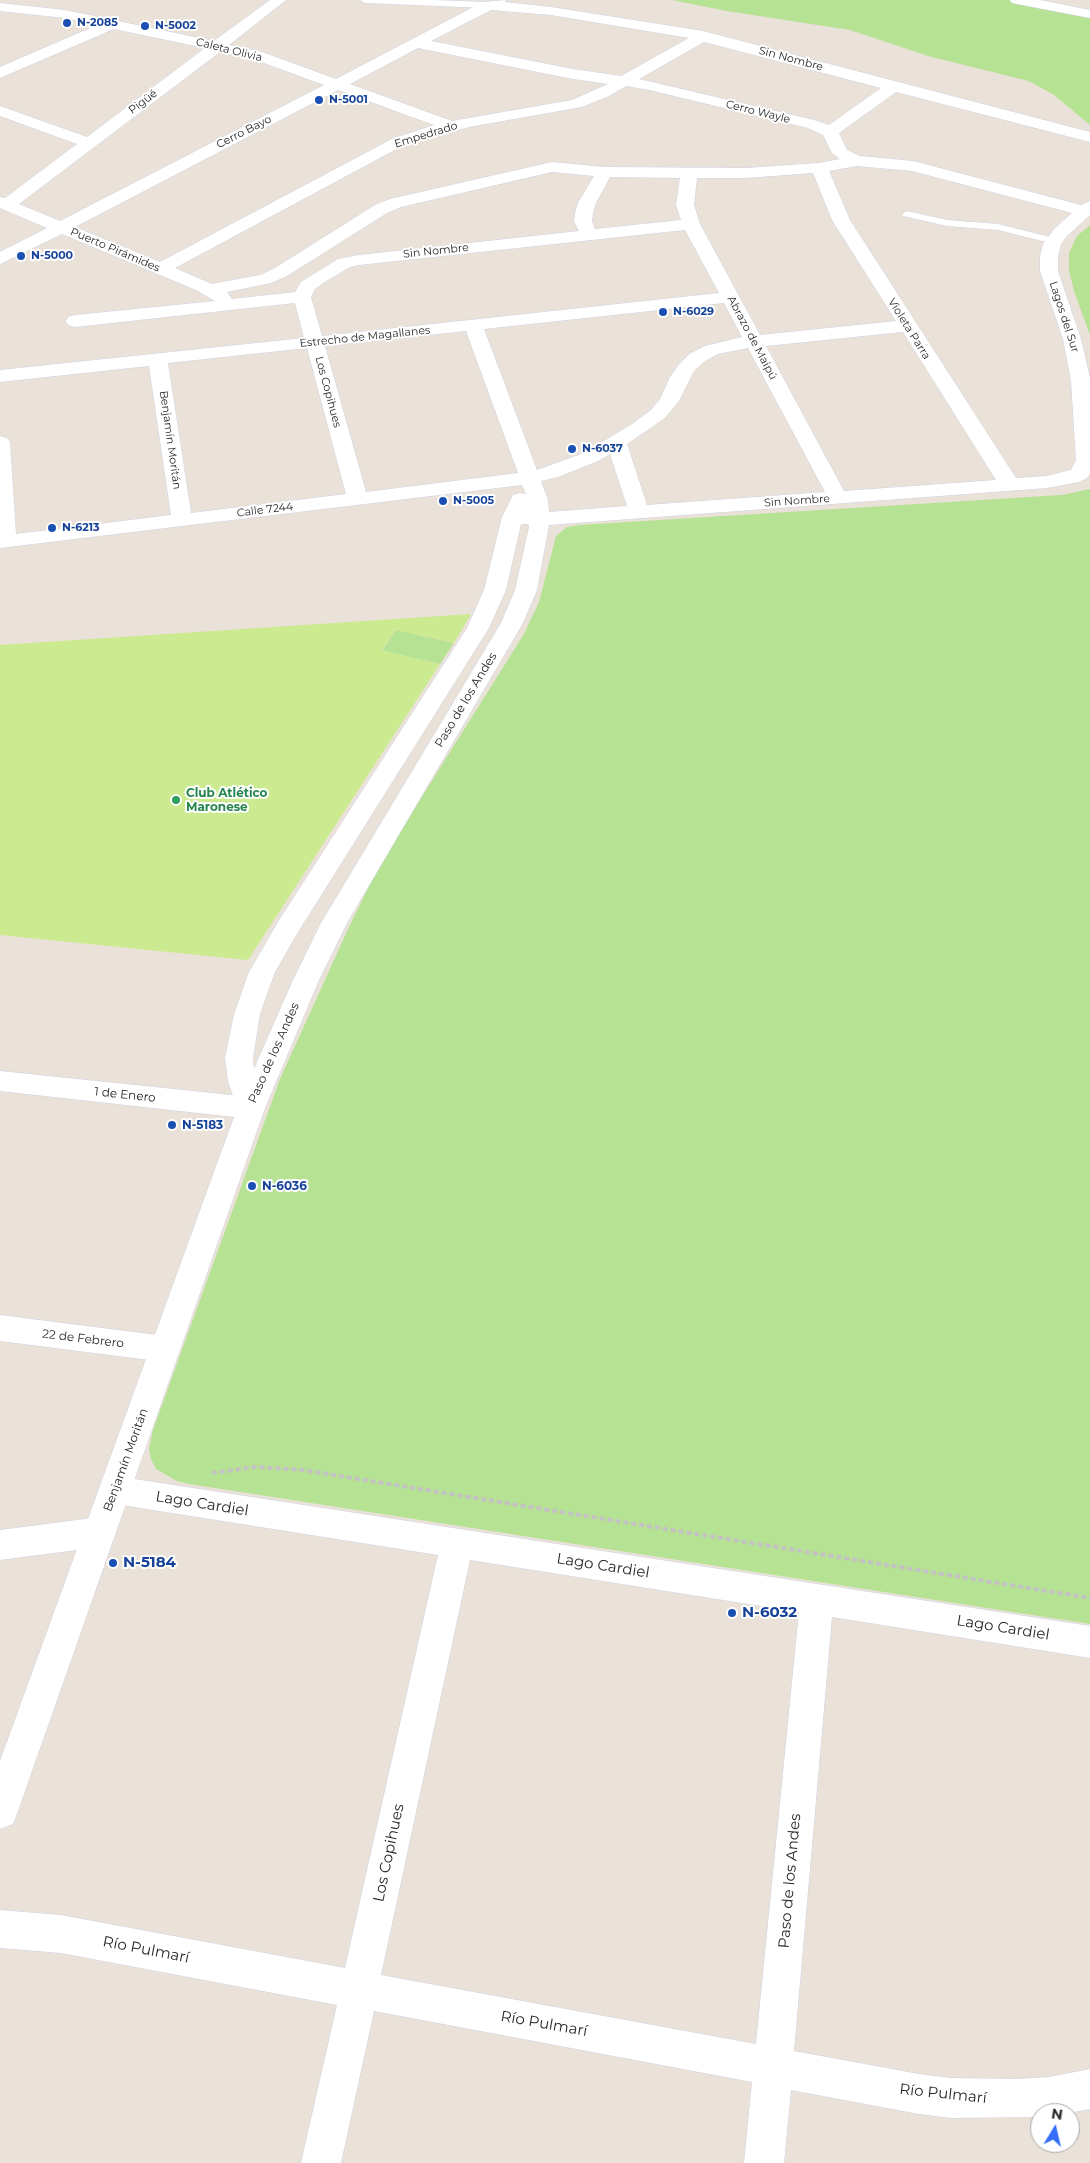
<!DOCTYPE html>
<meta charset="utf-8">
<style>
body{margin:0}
#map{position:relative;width:1090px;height:2163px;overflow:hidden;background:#eae1d8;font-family:Montserrat,sans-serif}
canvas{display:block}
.north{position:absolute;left:1030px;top:2103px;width:50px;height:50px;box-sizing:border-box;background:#fff;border:1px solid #a9a9a9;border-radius:50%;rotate:9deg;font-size:14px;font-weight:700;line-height:20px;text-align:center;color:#272727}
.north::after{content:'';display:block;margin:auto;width:18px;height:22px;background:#366dfa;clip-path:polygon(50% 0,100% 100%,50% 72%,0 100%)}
</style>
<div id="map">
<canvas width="1090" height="2163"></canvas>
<div class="north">N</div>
</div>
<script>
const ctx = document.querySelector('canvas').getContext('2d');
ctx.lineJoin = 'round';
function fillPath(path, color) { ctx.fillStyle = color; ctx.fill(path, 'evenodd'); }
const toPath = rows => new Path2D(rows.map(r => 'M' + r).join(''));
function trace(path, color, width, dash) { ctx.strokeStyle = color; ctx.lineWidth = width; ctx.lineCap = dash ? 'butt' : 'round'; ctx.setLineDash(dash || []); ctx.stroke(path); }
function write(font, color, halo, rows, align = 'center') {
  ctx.font = font + ' Montserrat,sans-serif'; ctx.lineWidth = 4; ctx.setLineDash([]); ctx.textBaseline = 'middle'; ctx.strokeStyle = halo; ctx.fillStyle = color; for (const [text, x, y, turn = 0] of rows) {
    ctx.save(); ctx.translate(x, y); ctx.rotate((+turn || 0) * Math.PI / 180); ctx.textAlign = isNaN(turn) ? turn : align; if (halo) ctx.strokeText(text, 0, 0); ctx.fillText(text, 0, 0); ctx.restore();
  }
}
fillPath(toPath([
 [672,0,1017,0,1090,14,1090,125,1054,95,1029,81,928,56,850,30,727,11],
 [1090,225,1090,335,1074,291,1069,270,1069,253,1077,236],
 [1090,489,1090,1624,189,1484,177,1481,156,1469,151,1459,149,1449,153,1430,280,1079,349,927,381,862,524,634,539,602,556,536,567,527,579,525,1062,495],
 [396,630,454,643,440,664,382,651]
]), '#b6e294');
fillPath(toPath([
 [471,614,454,643,396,630,382,650,440,664,248,960,0,935,0,645]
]), '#ccea8f');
const service = toPath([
 [360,0,434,0,488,2,493,5,488,8,365,3,360,0],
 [907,211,947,220,998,224,1058,239,1060,241,1054,244,998,230,947,226,903,216,902,214,907,211]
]);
const minor = toPath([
 [270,0,286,0,229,45,262,52,336,79,483,2,506,0,505,2,551,7,703,31,1090,132,1090,142,896,92,839,133,847,150,860,156,913,161,1081,205,1090,201,1090,215,1067,236,1061,244,1058,256,1058,271,1081,339,1090,378,1090,474,1087,478,1079,482,1047,488,549,525,537,590,523,623,347,923,319,980,265,1108,261,1116,251,1119,241,1116,237,1108,228,1081,225,1058,234,1014,249,972,278,922,467,628,484,590,502,517,513,495,520,493,526,494,522,485,0,548,0,436,7,438,10,442,16,534,171,515,149,366,0,382,0,370,304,338,295,303,75,327,68,325,66,321,68,317,75,315,215,301,196,290,62,234,0,264,0,252,47,228,0,208,0,197,5,198,77,144,0,116,0,106,87,137,205,48,114,29,0,78,0,67,97,25,65,18,0,11,0,3,65,10,214,41,270,0],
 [491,10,551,15,689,38,621,76,573,69,431,41,491,10],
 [704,42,881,88,829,125,814,120,639,79,704,42],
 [418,48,573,79,608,84,572,100,452,121,350,84,418,48],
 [220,52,253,59,324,85,60,221,19,204,220,52],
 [626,86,649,90,808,128,823,135,832,153,840,159,819,163,746,168,605,167,552,162,390,199,375,205,275,268,260,275,212,284,175,268,404,145,469,127,582,107,609,96,626,86],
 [338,90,434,125,392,139,160,262,75,227,338,90],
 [857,166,912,171,1072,213,1055,228,1043,244,1040,256,1040,271,1063,339,1071,381,1076,460,1071,470,1047,476,1016,478,850,220,829,171,857,166],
 [552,172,594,176,578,203,575,213,574,221,579,231,359,255,338,259,301,282,295,292,232,299,227,292,271,283,287,276,387,213,401,207,552,172],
 [813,173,832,220,896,321,760,335,700,224,694,205,697,178,746,178,813,173],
 [610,177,680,178,676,205,681,220,595,229,592,221,593,213,596,203,610,177],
 [685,230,719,293,322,336,311,297,315,289,323,283,350,267,359,265,685,230],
 [724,303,742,337,705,346,691,353,680,363,670,377,660,399,651,410,632,424,584,453,537,470,484,329,724,303],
 [466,331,518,473,366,492,325,346,466,331],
 [903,332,996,480,844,491,766,346,903,332],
 [307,348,346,494,191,513,168,363,307,348],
 [748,348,825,492,647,505,627,444,665,418,679,401,694,371,705,361,718,354,748,348],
 [610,454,627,506,549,512,548,500,541,481,558,477,598,461,610,454],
 [521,524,528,524,529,527,515,590,501,623,321,923,293,980,254,1069,253,1058,260,1014,275,972,298,932,489,628,506,590,521,524],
 [1010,0,1040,0,1090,10,1090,18,1017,4,1012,3,1010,0],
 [0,1315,165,1336,176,1340,180,1349,176,1358,165,1362,0,1341,0,1315],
 [115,1476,1090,1626,1090,1658,832,1617,794,2051,919,2074,951,2078,1017,2079,1049,2077,1090,2069,1090,2109,1068,2113,1040,2113,1040,2117,951,2118,919,2114,791,2090,784,2163,744,2163,752,2082,374,2011,341,2163,301,2163,337,2005,61,1953,0,1948,0,1910,61,1915,345,1968,438,1555,115,1504,104,1500,99,1490,104,1480,115,1476],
 [470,1560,799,1612,756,2044,381,1975,470,1560],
 [100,1517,112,1522,116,1532,112,1542,100,1547,0,1560,0,1530,100,1517]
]);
const tertiary = toPath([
 [0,1071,251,1097,261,1100,265,1108,18,1811,13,1824,0,1829,0,1761,234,1117,0,1091,0,1071]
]);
trace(service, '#ced3e1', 1);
trace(minor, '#ced3e1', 1);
trace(tertiary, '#ced3e1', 1);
trace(toPath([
 [212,1473,255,1467,303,1470,1090,1598]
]), '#c3c3c3', 4, [5, 3]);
fillPath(service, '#fff');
fillPath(minor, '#fff');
fillPath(tertiary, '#fff');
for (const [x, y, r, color] of [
 [67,23,5,"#1a4fb4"],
 [145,26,5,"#1a4fb4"],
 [319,100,5,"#1a4fb4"],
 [21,256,5,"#1a4fb4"],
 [663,312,5,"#1a4fb4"],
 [572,449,5,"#1a4fb4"],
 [443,501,5,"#1a4fb4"],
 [52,528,5,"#1a4fb4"],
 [176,800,5,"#2e9e5b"],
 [172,1125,5,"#1a4fb4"],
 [252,1186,5,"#1a4fb4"],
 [113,1563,5,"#1a4fb4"],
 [732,1613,5,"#1a4fb4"]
]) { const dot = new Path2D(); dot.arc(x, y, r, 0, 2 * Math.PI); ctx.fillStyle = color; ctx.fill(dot); trace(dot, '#fff', 2); }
write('bold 11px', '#164399', '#fff', [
 ["N-2085",77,23],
 ["N-5002",155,26],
 ["N-5001",329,100],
 ["N-5000",31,256],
 ["N-6029",673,312],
 ["N-6037",582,449],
 ["N-5005",453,501],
 ["N-6213",62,528]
], 'left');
write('11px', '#272727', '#fff', [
 ["Caleta Olivia",229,50,14],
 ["Sin Nombre",791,59,15],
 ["Pigüé",143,102,-37],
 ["Cerro Wayle",758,112,14],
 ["Cerro Bayo",244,132,-27],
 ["Empedrado",426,135,-17],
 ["Puerto Pirámides",115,250,23],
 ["Sin Nombre",436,251,-6],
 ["Lagos del Sur",1064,317,72],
 ["Violeta Parra",909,329,58],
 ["Estrecho de Magallanes",365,337,-6],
 ["Abrazo de Maipú",752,338,62],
 ["Los Copihues",328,392,75],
 ["Benjamín Moritán",170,440,82],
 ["Sin Nombre",797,501,-4],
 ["Calle 7244",265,510,-7]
]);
write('12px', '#272727', '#fff', [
 ["Paso de los Andes",466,700,-59],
 ["Paso de los Andes",274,1053,-66],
 ["1 de Enero",125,1095,6],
 ["22 de Febrero",83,1339,7],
 ["Benjamín Moritán",126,1460,-70]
]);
write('bold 12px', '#27864d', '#fff', [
 ["Club Atlético",186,793],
 ["Maronese",186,807]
], 'left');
write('bold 12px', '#164399', '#fff', [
 ["N-5183",182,1125],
 ["N-6036",262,1186]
], 'left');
write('15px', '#272727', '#fff', [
 ["Lago Cardiel",202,1504,9],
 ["Lago Cardiel",603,1566,9],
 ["Lago Cardiel",1003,1628,9],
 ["Los Copihues",389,1853,-78],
 ["Paso de los Andes",790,1881,-85],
 ["Río Pulmarí",146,1950,11],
 ["Río Pulmarí",544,2024,10],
 ["Río Pulmarí",943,2094,6]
]);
write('bold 15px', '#164399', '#fff', [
 ["N-5184",123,1563],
 ["N-6032",742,1613]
], 'left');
</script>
